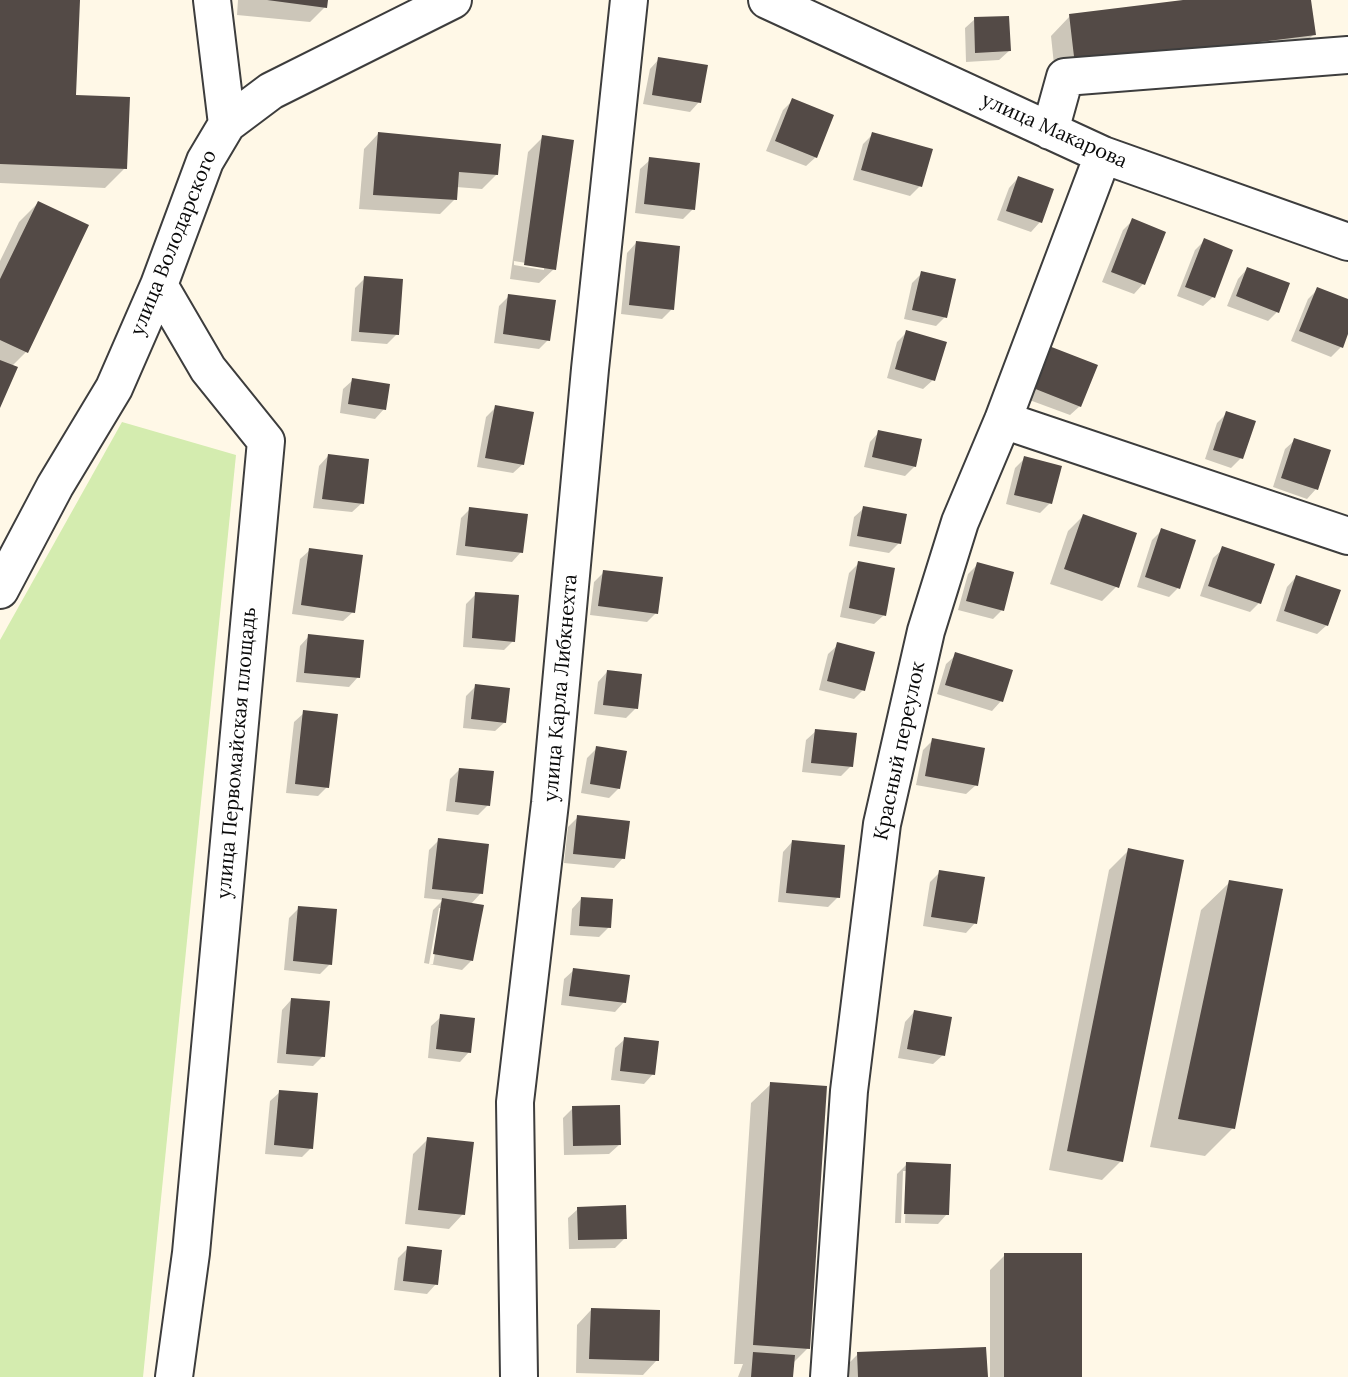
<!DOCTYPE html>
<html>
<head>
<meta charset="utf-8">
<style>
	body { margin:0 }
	canvas { display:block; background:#fff8e7 }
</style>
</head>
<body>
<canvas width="1348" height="1377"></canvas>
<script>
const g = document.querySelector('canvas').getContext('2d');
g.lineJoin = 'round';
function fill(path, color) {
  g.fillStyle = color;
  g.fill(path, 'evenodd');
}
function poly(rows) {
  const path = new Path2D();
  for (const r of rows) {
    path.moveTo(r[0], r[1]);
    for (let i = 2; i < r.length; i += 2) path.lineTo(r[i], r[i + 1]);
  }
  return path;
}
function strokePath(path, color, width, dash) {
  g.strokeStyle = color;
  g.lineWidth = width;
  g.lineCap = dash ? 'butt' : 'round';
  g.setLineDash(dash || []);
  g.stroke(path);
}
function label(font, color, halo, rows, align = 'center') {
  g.font = font + ' Lora,serif';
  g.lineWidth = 8;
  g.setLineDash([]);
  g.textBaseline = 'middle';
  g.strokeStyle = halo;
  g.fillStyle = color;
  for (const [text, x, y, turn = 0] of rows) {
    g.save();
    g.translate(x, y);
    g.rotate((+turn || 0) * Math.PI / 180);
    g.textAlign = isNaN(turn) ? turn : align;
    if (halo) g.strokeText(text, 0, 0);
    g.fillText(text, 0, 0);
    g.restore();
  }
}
fill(poly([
	[122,422,236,455,143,1377,0,1377,0,640]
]), '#d4ecaf');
fill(poly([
	[0,0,78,0,74,96,125,168,105,188,0,183],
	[238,0,326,0,325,7,310,22,237,15],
	[1200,0,1309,0,1314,34,1294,54,1056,84,1051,36,1070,16],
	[975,19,1009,51,999,60,966,62,965,28],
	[659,59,699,102,690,112,643,104,650,69],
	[792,101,816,157,806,166,766,151,783,110],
	[378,134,497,174,482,189,456,187,455,199,440,214,359,209,364,149],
	[873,134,920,186,910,196,853,180,863,144],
	[543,137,554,269,539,283,510,279,528,152],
	[514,261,544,266,544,270,514,265],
	[650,160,693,209,683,219,635,213,640,169],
	[1018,178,1040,222,1031,232,997,220,1009,188],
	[38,203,86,226,26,352,11,367,0,403,0,261,19,222],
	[1132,221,1143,284,1134,294,1102,282,1123,230],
	[1204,241,1213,297,1203,306,1177,296,1195,250],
	[636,243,672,309,662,319,621,314,627,253],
	[1247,269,1277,312,1268,321,1227,306,1238,279],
	[922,273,945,317,936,326,904,319,912,283],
	[365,278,397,334,387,344,351,341,355,288],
	[1317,290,1348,301,1348,329,1341,347,1331,357,1291,341,1308,299],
	[509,296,548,340,539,349,494,343,499,306],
	[907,332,933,380,923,389,887,378,897,342],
	[1050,348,1080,406,1070,415,1024,398],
	[353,380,384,409,375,419,340,413,343,389],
	[496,407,523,464,513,473,477,467,486,417],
	[1227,413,1241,458,1231,468,1205,459,1217,423],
	[879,432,915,466,905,476,864,467,870,442],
	[1295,440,1316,489,1307,499,1273,487,1285,449],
	[328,456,362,503,352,512,313,508,319,466],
	[1025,458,1050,503,1040,513,1006,504,1015,468],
	[864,508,899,543,889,553,849,546,854,517],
	[470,509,521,552,512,562,456,555,461,518],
	[1083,516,1117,586,1102,601,1050,584,1068,531],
	[1162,530,1178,588,1169,597,1137,587,1152,540],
	[1223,549,1259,603,1250,612,1200,596,1213,558],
	[310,550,353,612,343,621,292,614,300,559],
	[859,563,884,615,874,624,840,617,849,573],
	[977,565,1002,610,993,619,958,610,968,574],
	[604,572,656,613,647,622,590,615,594,582],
	[1296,577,1327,625,1317,634,1276,621,1287,587],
	[476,594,513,641,504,650,463,647,466,604],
	[309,636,358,677,349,687,296,682,300,646],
	[838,645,863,690,854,699,819,690,828,654],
	[956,655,1001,701,992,711,937,694,946,664],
	[607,672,636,708,626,718,594,714,598,682],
	[476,686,505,722,495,731,463,728,466,696],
	[304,713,327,787,318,796,286,793,294,722],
	[816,731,851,766,841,776,802,772,806,740],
	[932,741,976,785,966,794,916,785,923,750],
	[597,748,619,788,609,798,581,793,587,758],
	[459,770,488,805,478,815,446,811,450,779],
	[578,817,623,858,614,868,564,863,568,827],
	[439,840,481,893,470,905,472,960,462,970,424,963,433,910,443,900,424,898,429,850],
	[439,908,443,908,433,964,429,964],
	[792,842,838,897,828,907,778,902,783,852],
	[1129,850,1121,1161,1102,1180,1049,1170,1109,870],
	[940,872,975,923,966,933,923,926,930,882],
	[1230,882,1233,1128,1205,1156,1150,1147,1201,910],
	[581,899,609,927,599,937,570,935,572,909],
	[299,908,330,964,320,974,284,970,289,918],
	[574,970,624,1002,615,1012,561,1005,564,979],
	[291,1000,323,1056,313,1066,277,1063,282,1010],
	[914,1012,943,1055,933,1064,898,1058,905,1022],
	[441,1017,469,1052,460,1062,428,1058,431,1026],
	[625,1039,653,1074,644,1084,611,1080,615,1048],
	[771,1084,808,1348,792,1364,791,1377,738,1377,743,1364,734,1364,751,1103],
	[280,1092,311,1148,302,1157,265,1154,270,1101],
	[573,1108,619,1145,609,1154,564,1155,563,1118],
	[428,1139,463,1214,449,1229,405,1224,413,1154],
	[907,1164,947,1214,938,1224,905,1223,907,1171,903,1171,901,1223,895,1223,897,1174],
	[578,1209,625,1238,615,1248,569,1249,568,1218],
	[408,1248,436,1284,427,1294,394,1290,398,1258],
	[1005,1255,1080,1377,990,1377,990,1270],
	[591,1310,657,1360,643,1375,576,1373,577,1325],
	[858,1354,986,1377,843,1377,843,1369]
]), '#0003');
fill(poly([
	[0,0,80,0,76,95,130,97,127,169,0,164],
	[267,0,328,0,327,8],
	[1183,0,1311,0,1316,35,1075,65,1069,14],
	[1009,16,1011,51,975,53,974,17],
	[658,57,708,65,701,103,652,95],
	[792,98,834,115,817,158,775,141],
	[378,132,501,144,498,175,459,172,457,200,373,195],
	[872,132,933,149,922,187,861,170],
	[542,135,574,140,556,270,524,265],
	[649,157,700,163,695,210,644,204],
	[1018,176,1054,189,1042,223,1006,211],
	[38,201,89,225,28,353,0,340,0,279],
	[1132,218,1166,232,1145,285,1111,272],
	[1204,238,1233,250,1215,298,1185,287],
	[636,241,680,246,674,310,629,305],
	[1247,267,1290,283,1279,313,1236,296],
	[921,271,956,279,947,318,912,310],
	[364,276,403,279,399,335,359,332],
	[1317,287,1348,299,1348,334,1343,348,1299,331],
	[508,294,556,300,550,341,503,334],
	[906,330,947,342,935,381,895,369],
	[1049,346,1098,365,1081,407,1033,388],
	[0,360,18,367,0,408],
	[352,378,390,384,386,410,348,404],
	[495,405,534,412,524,465,485,458],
	[1226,411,1256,421,1243,459,1213,450],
	[878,430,922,439,916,467,872,457],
	[1294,438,1331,450,1318,490,1281,478],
	[328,454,369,459,364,504,322,499],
	[1024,456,1062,466,1052,504,1014,495],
	[863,506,907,514,901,544,857,536],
	[469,507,528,514,523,553,465,546],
	[1083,514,1137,533,1119,588,1064,569],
	[1161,528,1196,540,1180,589,1145,577],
	[1222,546,1275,564,1261,604,1208,586],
	[309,548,363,555,355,613,301,605],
	[858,561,895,568,886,616,849,608],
	[977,562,1014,572,1004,611,966,601],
	[603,570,663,577,658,614,598,606],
	[1296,575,1341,590,1328,626,1284,611],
	[475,592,519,595,515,642,472,638],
	[308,634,364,640,360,678,304,673],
	[837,642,875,652,865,691,827,681],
	[955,652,1013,670,1003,702,945,685],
	[607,670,642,674,638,709,603,705],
	[475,684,510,688,506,723,471,719],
	[303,710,338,714,329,788,295,784],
	[815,729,857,733,853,767,811,763],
	[932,738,985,748,978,786,925,776],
	[596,746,627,751,620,789,590,784],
	[459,768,494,771,490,806,455,802],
	[577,815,630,821,625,859,573,854],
	[438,838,489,844,483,894,432,889],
	[792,840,845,845,840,898,786,893],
	[1128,848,1184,860,1123,1162,1067,1151],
	[939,870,985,877,977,924,931,917],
	[1229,880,1283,889,1235,1129,1178,1119],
	[581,897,613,899,611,928,579,926],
	[442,898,484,905,473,961,433,954],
	[298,906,337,909,332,965,293,961],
	[573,968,630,975,626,1003,569,996],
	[291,998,330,1001,325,1057,286,1054],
	[914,1010,952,1017,945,1056,907,1049],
	[440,1014,475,1018,471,1053,436,1049],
	[624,1037,659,1041,655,1075,620,1071],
	[770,1082,827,1086,810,1349,753,1345],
	[279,1090,318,1093,313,1149,274,1145],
	[620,1105,621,1145,573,1146,572,1106],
	[427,1137,474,1142,465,1215,418,1210],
	[906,1162,951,1164,949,1215,904,1214],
	[626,1205,627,1239,578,1240,577,1207],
	[407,1246,442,1250,438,1285,403,1281],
	[1004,1253,1082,1253,1082,1377,1004,1377],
	[591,1308,660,1310,659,1361,589,1359],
	[986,1347,988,1377,858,1377,857,1352],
	[753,1352,795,1355,793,1377,751,1377]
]), '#534a46');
const minor = poly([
	[212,0,227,124],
	[767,0,1103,155,1348,242],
	[1050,131,1065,77,1348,55],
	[159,285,208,369,266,441,191,1253,174,1377],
	[1003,420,1348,536],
	[0,590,55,486,114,388,159,285,205,161,227,124,271,91,453,0],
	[519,1377,515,1102,550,803,590,369,629,0],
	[829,1377,849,1091,882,824,926,631,960,522,1003,420,1103,155]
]);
strokePath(minor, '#3d3d3d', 40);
strokePath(minor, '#fff', 36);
label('20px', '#0a0a0a', '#fff', [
	["улица Макарова",1054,131,24],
	["улица Володарского",174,243,-68],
	["улица Карла Либкнехта",561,688,-85],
	["Красный переулок",900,751,-78],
	["улица Первомайская площадь",237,753,-85]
]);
</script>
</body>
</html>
